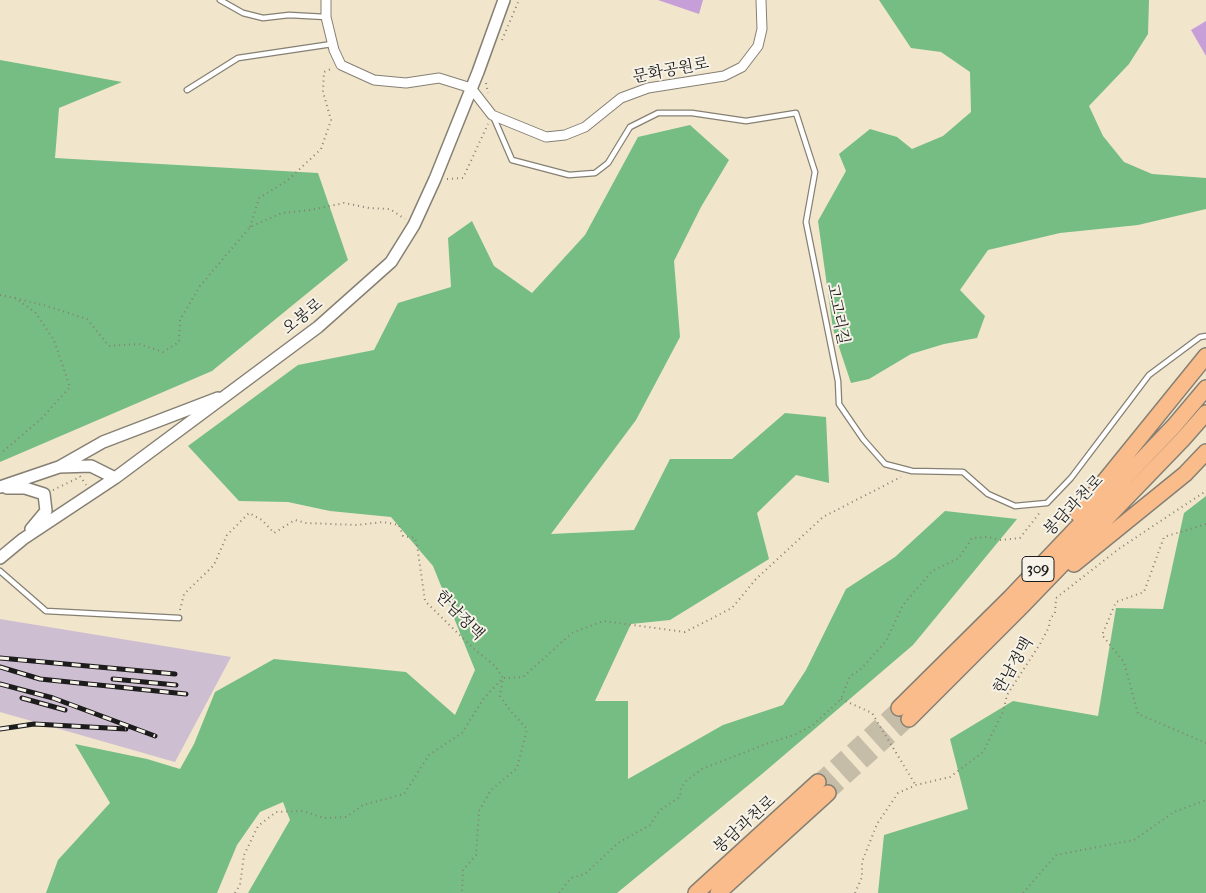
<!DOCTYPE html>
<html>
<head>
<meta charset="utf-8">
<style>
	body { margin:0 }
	canvas { display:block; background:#f1e5cb }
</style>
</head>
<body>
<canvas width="1206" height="893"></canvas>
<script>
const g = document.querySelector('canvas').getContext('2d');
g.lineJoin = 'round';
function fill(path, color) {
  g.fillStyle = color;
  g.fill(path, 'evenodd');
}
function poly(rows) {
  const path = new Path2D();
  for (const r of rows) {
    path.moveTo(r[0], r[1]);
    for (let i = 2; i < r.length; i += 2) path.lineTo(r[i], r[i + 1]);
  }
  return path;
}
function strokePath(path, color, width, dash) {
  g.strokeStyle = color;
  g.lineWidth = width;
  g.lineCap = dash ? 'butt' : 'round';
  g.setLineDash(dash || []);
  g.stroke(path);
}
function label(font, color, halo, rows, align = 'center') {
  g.font = font + ' "IM FELL French Canon","Noto Serif KR",serif';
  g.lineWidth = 4;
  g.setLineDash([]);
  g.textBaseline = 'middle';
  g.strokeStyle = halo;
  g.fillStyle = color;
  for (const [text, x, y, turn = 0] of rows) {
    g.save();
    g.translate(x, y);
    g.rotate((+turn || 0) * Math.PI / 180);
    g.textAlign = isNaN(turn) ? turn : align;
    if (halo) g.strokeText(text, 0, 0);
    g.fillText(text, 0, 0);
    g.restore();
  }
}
fill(poly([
	[0,619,231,657,175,762,0,712]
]), '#cebed1');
fill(poly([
	[879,0,1149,0,1148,34,1129,64,1089,106,1103,136,1124,162,1152,174,1206,178,1206,209,1138,225,1060,233,988,250,960,290,985,316,977,338,944,344,911,354,869,379,851,383,833,329,818,221,846,171,839,154,870,129,897,137,912,149,943,136,971,112,970,72,941,52,911,48],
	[0,60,122,82,59,108,55,158,318,173,348,260,212,371,0,462],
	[690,125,729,160,701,207,674,261,680,337,636,420,551,534,634,530,670,459,732,459,785,413,826,417,829,483,796,475,757,513,769,559,670,620,631,624,595,701,628,701,628,779,723,725,783,705,806,670,846,589,895,557,945,511,1017,519,913,645,762,774,617,893,248,893,290,820,283,802,260,812,237,845,217,893,46,893,58,860,110,803,75,744,147,759,180,769,194,744,215,692,274,659,406,672,455,715,475,670,433,566,391,517,330,511,288,502,239,501,188,446,298,365,374,350,398,303,451,287,448,238,472,221,494,266,532,293,585,235,638,137],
	[1206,496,1206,893,878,893,884,835,968,809,950,739,1013,701,1098,716,1116,608,1163,609,1184,513]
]), '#75bd83');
fill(poly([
	[658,0,703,0,699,14],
	[1206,21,1206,56,1191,30]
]), '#c69ed8');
strokePath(poly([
	[818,782,899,708],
	[828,793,909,719]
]), '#c6bda8', 15, [15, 8]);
const service = poly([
	[220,0,243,13,263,18,289,15,326,17],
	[187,90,238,58,332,44],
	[493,116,512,160,569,175,595,173,608,163,630,127,658,113,692,113,746,121,796,113,815,172,806,222,838,381,839,404,863,439,885,464,912,471,963,472,988,494,1015,506,1047,503,1071,478,1149,375,1200,337,1206,336],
	[0,571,46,611,179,618]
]);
const minor = poly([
	[326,0,326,17,334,50,341,65,374,80,406,83,439,78,471,88,492,115,546,137,565,135,585,127,621,98,648,88,724,76,742,67,758,46,762,29,761,0]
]);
const tertiary = poly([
	[59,467,103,442,218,398],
	[0,487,59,467,91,466,115,478],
	[7,488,25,488,44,494,46,511,31,529],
	[0,558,23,539,115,478,318,327,391,262,414,225,435,179,478,72,504,0]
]);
const trunk = poly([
	[1078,514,1206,356],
	[1074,564,1185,474,1206,452],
	[899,708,1011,597,1174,426,1206,388],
	[909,719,1022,606,1183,439,1206,413],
	[696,893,818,782],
	[718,893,828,793]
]);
strokePath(service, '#868074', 7);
strokePath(minor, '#868074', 11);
strokePath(tertiary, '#868074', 14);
strokePath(trunk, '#868074', 18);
strokePath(poly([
	[502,40,519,0],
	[486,83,488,93],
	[447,179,463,178,488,124],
	[250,227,259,198,287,181,321,149,331,120,323,92,324,72,333,68],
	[0,295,15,298,35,312,54,340,70,387,41,419,0,454],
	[15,298,47,306,87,319,109,346,139,344,163,352,179,342,180,320,200,286,250,227,282,213,310,210,344,203,369,208,390,209,405,219],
	[80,476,86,485],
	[53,490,78,478],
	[1206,524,1164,537,1144,592,1116,602,1102,635,1124,662,1138,714,1206,743],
	[180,610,184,594,214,565,227,535,249,513,262,520,274,533,295,520,306,523,357,525,383,522,399,525,403,536,415,538,417,545,425,601,473,648,495,666,503,678,500,696,509,709,527,729,517,768,491,790,479,811,476,855,463,870,462,893],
	[841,699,872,713,915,784],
	[235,893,240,885,244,855,258,826,276,812,303,811,324,818,346,817,363,805,404,794,429,755,462,733,484,698,503,678,523,677,572,633,603,621,685,632,732,608,756,579,823,517,901,477],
	[559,893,571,878,585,874,618,843,650,825,660,810,680,797,681,788,687,780,702,769,766,744,794,735,813,725,841,699,850,676,861,669,886,641,903,605,932,571,959,558,972,538,988,537,1000,540,1020,538,1041,511],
	[855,893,862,877,862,862,877,824,898,793,916,785,950,777,983,752,1003,712,1007,695,1040,644,1049,627,1050,619,1055,613,1056,598,1120,548,1206,491],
	[1023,893,1056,855,1134,840,1174,812,1206,800]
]), '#868074', 2, [1, 4]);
strokePath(service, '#fff', 4.5);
strokePath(minor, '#fff', 9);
strokePath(tertiary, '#fff', 11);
strokePath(trunk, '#fabc8b', 15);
const rail = poly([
	[0,658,175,674],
	[0,667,40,679,186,694],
	[113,679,176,685],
	[0,684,53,698,155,736],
	[22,698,65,710],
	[0,729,34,724,126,729]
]);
strokePath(rail, '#1c1c1c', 5);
strokePath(rail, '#f7f3e8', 3, [9]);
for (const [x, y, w] of [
	[1038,569,32]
]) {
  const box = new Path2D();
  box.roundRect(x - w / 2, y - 12.5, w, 25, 4);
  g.fillStyle = '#f7f3e8';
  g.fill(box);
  strokePath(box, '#1c1c1c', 1);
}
label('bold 15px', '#1c1c1c', null, [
	["309",1038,569]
]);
label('16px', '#1c1c1c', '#f7f3e8', [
	["문화공원로",671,71,-11],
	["고고리길",837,314,79],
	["오봉로",303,317,-39],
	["봉담과천로",1074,506,-46],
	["한남정맥",459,616,46],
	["한남정맥",1014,666,-60],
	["봉담과천로",745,825,-42]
]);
</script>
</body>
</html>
